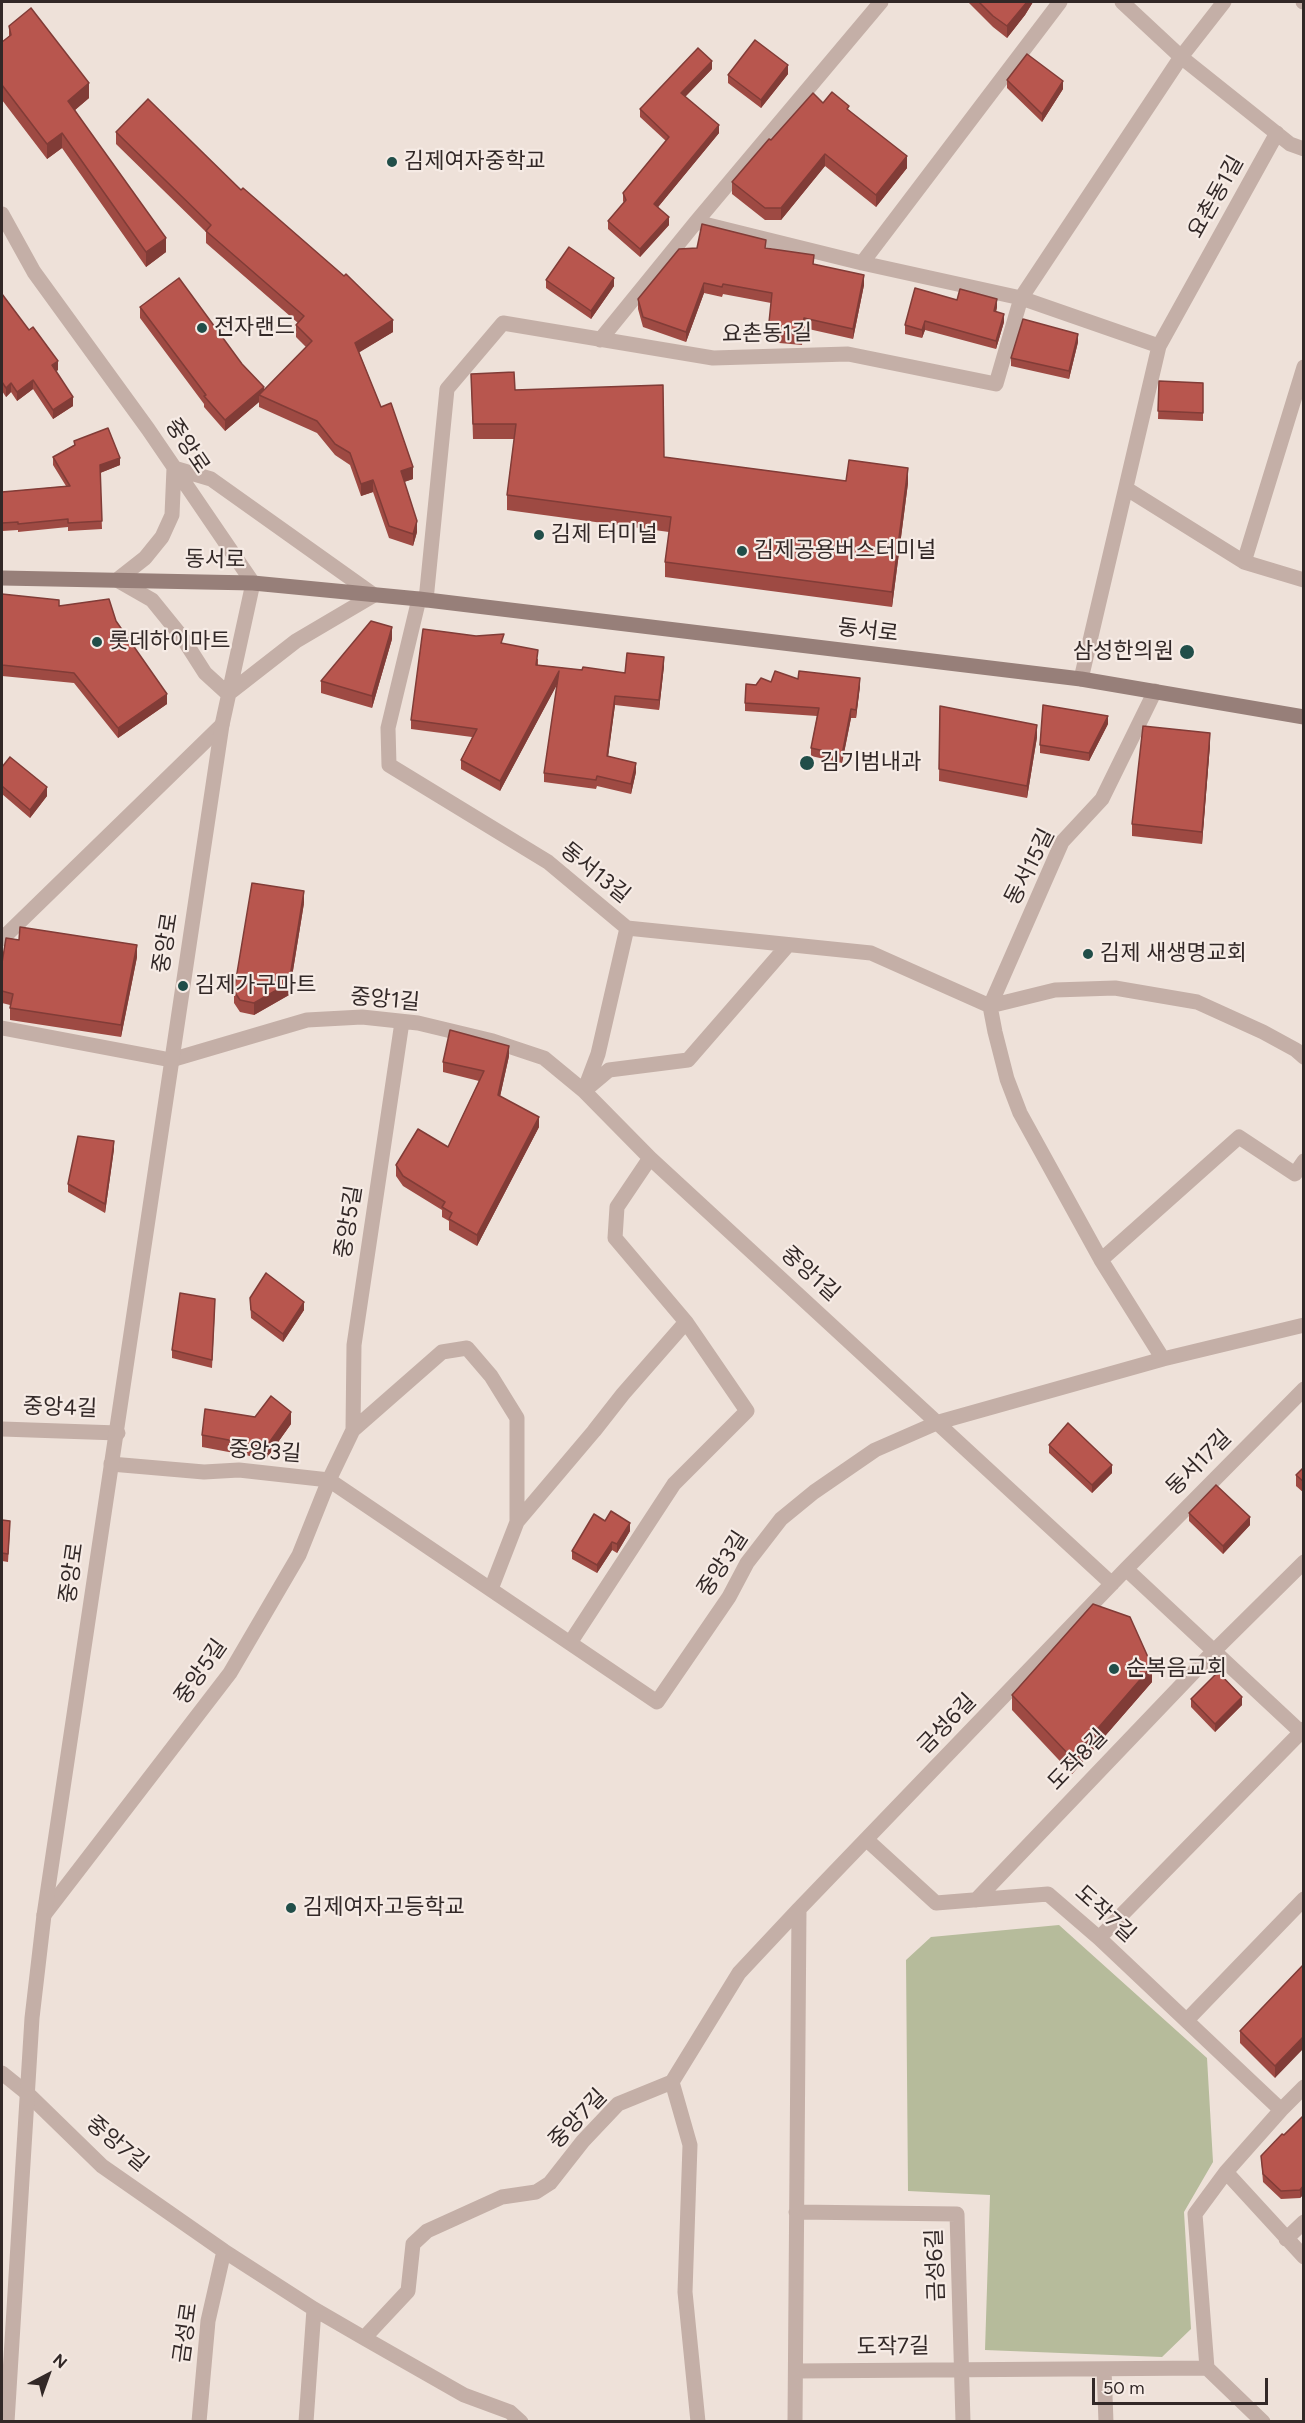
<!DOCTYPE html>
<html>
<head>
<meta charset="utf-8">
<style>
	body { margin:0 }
	#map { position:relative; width:1305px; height:2423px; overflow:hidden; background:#eee1d9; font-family:Figtree,sans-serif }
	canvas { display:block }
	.frame { position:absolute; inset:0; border:3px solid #322827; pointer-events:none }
	.north { position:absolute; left:18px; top:2345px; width:60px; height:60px; -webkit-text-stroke:4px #f6ebe5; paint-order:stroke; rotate:41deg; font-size:16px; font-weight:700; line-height:24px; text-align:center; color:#322827 }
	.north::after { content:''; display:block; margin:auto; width:21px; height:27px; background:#322827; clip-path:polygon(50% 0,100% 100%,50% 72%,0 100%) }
	.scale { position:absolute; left:1092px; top:2378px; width:176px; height:27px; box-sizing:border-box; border:3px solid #322827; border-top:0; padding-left:8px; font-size:18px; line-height:21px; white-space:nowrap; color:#322827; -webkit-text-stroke:4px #f6ebe5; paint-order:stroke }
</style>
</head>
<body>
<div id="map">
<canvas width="1305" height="2423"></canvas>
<div class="frame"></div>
<div class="north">N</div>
<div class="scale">50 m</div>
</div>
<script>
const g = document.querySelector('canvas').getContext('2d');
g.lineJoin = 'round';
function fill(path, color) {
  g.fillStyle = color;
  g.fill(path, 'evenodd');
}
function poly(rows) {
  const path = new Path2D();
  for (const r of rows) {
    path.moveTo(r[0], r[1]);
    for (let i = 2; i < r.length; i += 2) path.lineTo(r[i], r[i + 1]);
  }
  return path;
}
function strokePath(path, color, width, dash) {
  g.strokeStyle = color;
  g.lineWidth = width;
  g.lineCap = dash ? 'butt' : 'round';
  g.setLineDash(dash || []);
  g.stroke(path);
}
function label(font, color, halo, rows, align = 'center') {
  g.font = font + ' Figtree,"Noto Sans KR",sans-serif';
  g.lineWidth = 4.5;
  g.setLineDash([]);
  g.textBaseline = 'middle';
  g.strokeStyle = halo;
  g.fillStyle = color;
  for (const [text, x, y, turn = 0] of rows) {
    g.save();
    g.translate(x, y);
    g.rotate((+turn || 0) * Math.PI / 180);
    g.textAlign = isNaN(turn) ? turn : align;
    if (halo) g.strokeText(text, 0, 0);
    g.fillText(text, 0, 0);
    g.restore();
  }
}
fill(poly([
	[1059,1925,1207,2058,1213,2162,1184,2212,1191,2329,1162,2357,985,2350,990,2195,908,2191,906,1960,931,1937]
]), '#b6bb9b');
strokePath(poly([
	[1122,2,1181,57,1290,144,1304,149],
	[1303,2,1304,2],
	[696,222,862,263,1021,298,1159,346],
	[862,263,1060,2],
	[600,340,696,222,881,2],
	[1127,489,1244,562,1304,580],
	[1244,562,1304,367],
	[419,599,388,728,389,765,548,862,627,928,871,953,990,1006,1055,990,1115,988,1197,1002,1263,1032,1296,1050,1304,1057],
	[426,600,447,389,503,323,713,358,848,354,996,384,1021,298,1181,57,1224,2],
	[1081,679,1159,346,1277,133],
	[1155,691,1102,799,1062,842,990,1006,995,1032,1007,1079,1020,1113,1101,1260,1163,1359],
	[2,939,222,725],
	[2,1028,171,1060,307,1020,362,1017,418,1023,493,1041,544,1058,584,1091,650,1158,1112,1584],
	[584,1091,609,1070,688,1060,788,945],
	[584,1091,598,1054,627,928],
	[1101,1260,1239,1137,1295,1174,1304,1161],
	[2,1429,118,1433],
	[353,1430,442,1352,467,1348,491,1376,517,1418,517,1522,491,1589],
	[111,1464,204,1472,239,1470,329,1480,657,1702,729,1597,747,1563,781,1519,814,1492,875,1450,939,1422,1163,1359,1304,1325],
	[517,1522,594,1431,623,1394,686,1322],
	[1126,1569,1304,1735],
	[570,1643,674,1484,747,1411,686,1322,615,1238,617,1207,650,1158],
	[867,1840,936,1903,1048,1894,1099,1938,1281,2110],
	[976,1900,1214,1651,1304,1562],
	[44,1915,230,1673,299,1555,329,1480,353,1430,354,1345,402,1022],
	[1099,1938,1304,1729],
	[1187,2020,1304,1899],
	[2,2073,28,2094,102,2166,224,2251,314,2309,364,2338,464,2395,510,2412,521,2422],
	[672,2082,690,2145,685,2292,698,2422],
	[672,2082,739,1973,799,1909],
	[1226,2172,1304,2257],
	[796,2212,957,2214,963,2422],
	[1286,2239,1304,2222],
	[364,2338,408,2291,413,2244,427,2231,502,2197,536,2192,550,2183,583,2141,618,2104,672,2082],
	[1104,2369,1106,2422],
	[796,2371,1207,2368],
	[199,2422,208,2321,224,2251],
	[306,2422,314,2309],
	[795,2422,799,1909,1126,1569,1304,1389],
	[1263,2422,1207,2368,1195,2214,1226,2172,1281,2110,1304,2087]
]), '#c4afa7', 15);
strokePath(poly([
	[2,214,34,272,148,429,253,583,222,725,44,1915,32,2018,7,2422],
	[174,468,211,479,374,595,296,641,228,694,205,673,182,637,152,600,117,580,145,558,162,537,172,515,174,468]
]), '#c4afa7', 15);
strokePath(poly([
	[2,578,253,583,419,599,1081,679,1304,717]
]), '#977f79', 15);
fill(poly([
	[968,2,1033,2,1025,15,1007,38,993,27],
	[9,26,89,98,75,110,166,252,146,267,62,148,47,159,2,100,2,42,9,36],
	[712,69,685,97,719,133,658,207,669,225,640,257,608,229,608,221,624,203,623,201,623,193,666,141,640,117,640,109],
	[788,74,761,108,728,83,728,75],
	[1007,80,1063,89,1042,122,1007,88],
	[823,103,849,110,907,168,876,207,825,166,781,220,765,220,732,194,732,182,771,140],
	[116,132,241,190,393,332,359,352,381,407,413,479,404,482,417,532,413,546,389,538,373,492,361,496,350,465,335,455,317,433,259,407,259,402,225,431,204,407,204,404,140,318,140,307,242,364,264,391,306,347,296,337,296,325,298,323,206,243,206,232,116,144],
	[766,248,814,264,864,285,853,339,804,328,802,345,768,342,771,303,723,294,722,297,704,293,686,342,643,327,638,309,638,299],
	[546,280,614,286,591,319,546,288],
	[2,294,58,370,56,371,73,406,53,419,33,389,17,401,11,392,6,397,2,391],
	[957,300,997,307,996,312,1004,322,996,349,925,330,922,338,905,334,905,325],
	[1078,342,1069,379,1011,366,1011,358],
	[471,374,515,390,664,457,846,481,908,483,892,607,665,577,665,562,669,532,507,510,507,495,514,439,473,439],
	[1159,381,1203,383,1203,421,1158,419],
	[74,441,120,465,100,473,102,529,68,531,68,527,18,532,18,530,2,531,2,492,66,486,53,465,53,457,74,445],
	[2,594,59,606,116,621,167,704,118,738,74,683,2,676],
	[392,639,372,708,321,693,321,681],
	[504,644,538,659,538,665,582,670,625,673,664,666,659,710,615,705,608,756,636,772,631,794,597,786,596,789,544,782,544,773,557,684,500,791,461,769,461,760,472,737,411,729,411,720],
	[798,679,860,686,856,718,851,718,842,763,811,756,811,748,817,716,745,711,745,703,756,685,771,682],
	[940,706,1037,737,1027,798,939,781],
	[1108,724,1089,761,1040,753,1040,745],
	[1210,745,1202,844,1132,836,1132,824],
	[2,767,47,796,30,818,2,794],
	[304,903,289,995,254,1015,240,1012,234,1003,234,991],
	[137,957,121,1037,10,1020,10,1005,2,1003,2,963],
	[509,1056,500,1096,539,1127,477,1246,449,1230,449,1221,442,1217,442,1210,403,1186,396,1176,396,1165,448,1147,479,1081,443,1072,443,1062],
	[114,1149,105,1213,68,1192,68,1184],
	[250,1298,304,1310,283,1342,251,1318],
	[215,1307,212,1368,172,1358,172,1350],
	[291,1424,266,1459,202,1447,202,1435],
	[1049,1445,1112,1473,1092,1493,1049,1453],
	[1304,1467,1304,1493,1296,1486,1296,1475],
	[1189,1513,1250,1525,1223,1554,1189,1521],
	[2,1520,10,1529,8,1562,2,1561],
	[605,1521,630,1531,617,1553,612,1550,597,1573,572,1559,572,1551],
	[1152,1682,1072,1774,1012,1710,1012,1695],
	[1191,1699,1242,1705,1215,1732,1191,1707],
	[1304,1964,1275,2078,1240,2043,1240,2031],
	[1304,2115,1304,2194,1300,2198,1281,2199,1263,2182,1261,2156]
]), '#9e4a43');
fill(poly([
	[1027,2,1033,2,1025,15,1007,38,1007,26],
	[712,61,712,69,681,101,681,93],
	[788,65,788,74,761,108,761,100],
	[1063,81,1063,89,1042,122,1042,114],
	[89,83,89,98,68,116,68,101],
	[719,125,719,133,654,212,654,204],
	[62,133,62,148,47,159,47,144],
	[825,154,825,166,781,220,781,208],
	[907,156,907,168,876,207,876,195],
	[669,217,669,225,640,257,640,249],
	[166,238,166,252,146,267,146,252],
	[864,275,864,285,853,339,853,329],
	[614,278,614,286,591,319,591,311],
	[704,283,704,293,686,342,686,332],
	[997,299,997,307,994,319,994,311],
	[1004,314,1004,322,996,349,996,341],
	[393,320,393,332,355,355,355,343],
	[925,321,925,330,922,338,922,330],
	[1078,334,1078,342,1069,379,1069,371],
	[58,361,58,370,52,374,52,365],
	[33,380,33,389,17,401,17,392],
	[11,383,11,392,6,397,6,388],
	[264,387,264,397,259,395,259,402,225,431,225,420],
	[73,397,73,406,53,419,53,410],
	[120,458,120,465,100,473,100,465],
	[413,467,413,479,401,483,401,471],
	[908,468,908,483,892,607,892,592],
	[373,480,373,492,361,496,361,484],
	[417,521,417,532,413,546,413,534],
	[392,627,392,639,372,708,372,696],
	[664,657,664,666,659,710,659,700],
	[559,671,559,681,500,791,500,781],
	[860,678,860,686,856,718,856,710],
	[167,694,167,704,118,738,118,728],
	[615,696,615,705,607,765,607,756],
	[851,709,851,718,842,763,842,755],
	[1108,716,1108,724,1089,761,1089,753],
	[1037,725,1037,737,1027,798,1027,786],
	[1210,733,1210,745,1202,844,1202,832],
	[636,763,636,772,631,794,631,784],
	[47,787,47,796,30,818,30,810],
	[304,891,304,903,289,995,254,1015,254,1003],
	[137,945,137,957,121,1037,121,1025],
	[509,1046,509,1056,498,1106,498,1095],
	[539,1117,539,1127,477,1246,477,1235],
	[114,1141,114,1149,105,1213,105,1204],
	[304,1302,304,1310,283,1342,283,1334],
	[291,1412,291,1424,266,1459,266,1447],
	[1112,1465,1112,1473,1092,1493,1092,1485],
	[1250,1517,1250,1525,1223,1554,1223,1546],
	[630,1523,630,1531,617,1553,617,1544],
	[612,1542,612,1550,597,1573,597,1565],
	[1152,1666,1152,1682,1072,1774,1072,1758],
	[1242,1697,1242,1705,1215,1732,1215,1724],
	[1304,2036,1304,2048,1275,2078,1275,2066],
	[1304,2185,1304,2194,1300,2198,1300,2190]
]), '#813c37');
const building = poly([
	[979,2,1027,2,1007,26,993,16,979,2],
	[31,8,89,83,68,101,166,238,146,252,62,133,47,144,2,85,2,42,11,35,9,26,31,8],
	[755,40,788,65,761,100,728,75,755,40],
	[698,48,712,61,681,93,719,125,654,204,669,217,640,249,608,221,626,200,623,193,669,137,640,109,698,48],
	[1027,54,1063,81,1042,114,1007,80,1027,54],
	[832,92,849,106,847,109,907,156,876,195,825,154,781,208,765,208,732,182,769,139,771,140,813,93,823,103,832,92],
	[148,99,241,190,243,188,344,276,346,274,393,320,355,343,381,407,391,403,413,467,401,471,417,521,413,534,389,526,373,480,361,484,350,453,335,444,317,421,259,395,312,341,296,325,304,316,206,231,211,225,116,132,148,99],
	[702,224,766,240,765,248,814,255,813,264,864,275,853,329,804,318,802,335,768,332,772,293,723,284,722,287,704,283,686,332,643,317,638,299,679,249,697,248,702,224],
	[569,247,614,278,591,311,546,280,569,247],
	[179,278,242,364,264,387,225,420,204,396,206,395,140,307,179,278],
	[915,288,957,300,960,289,997,299,994,311,1004,314,996,341,925,321,922,330,905,325,915,288],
	[2,294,29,330,33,327,58,361,52,365,73,397,53,410,33,380,17,392,11,383,6,388,2,382,2,294],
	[1023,319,1078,334,1069,371,1011,358,1023,319],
	[514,372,515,390,663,385,664,457,846,481,849,460,908,468,892,592,665,562,671,517,507,495,516,424,473,424,471,374,514,372],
	[1159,381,1203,383,1203,413,1158,411,1159,381],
	[108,428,120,458,100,465,102,521,68,523,68,519,18,524,18,522,2,523,2,492,70,486,53,457,75,445,74,441,108,428],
	[2,594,59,600,59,606,109,599,116,621,167,694,118,728,74,673,2,665,2,594],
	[371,621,392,627,372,696,321,681,371,621],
	[423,629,476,636,504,634,501,643,538,650,536,665,582,670,583,667,625,673,627,653,664,657,659,700,615,696,607,756,636,763,631,784,597,776,596,780,544,773,559,671,500,781,461,760,477,729,411,720,423,629],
	[775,671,798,679,799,671,860,678,856,710,851,709,842,755,811,748,819,708,745,703,746,684,756,685,761,678,771,682,775,671],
	[1043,705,1108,716,1089,753,1040,745,1043,705],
	[940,706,1037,725,1027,786,939,769,940,706],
	[1143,726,1210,733,1202,832,1132,824,1143,726],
	[10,757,47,787,30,810,2,786,2,767,10,757],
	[252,883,304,891,289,983,254,1003,240,1000,234,991,252,883],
	[20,927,137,945,121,1025,10,1008,13,994,2,991,2,963,6,938,19,940,20,927],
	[450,1030,509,1046,498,1095,539,1117,477,1235,449,1219,452,1213,442,1207,445,1202,403,1176,396,1165,418,1129,448,1147,484,1071,443,1062,450,1030],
	[78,1136,114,1141,105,1204,68,1184,78,1136],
	[266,1273,304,1302,283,1334,251,1310,250,1298,266,1273],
	[180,1293,215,1299,212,1360,172,1350,180,1293],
	[271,1396,291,1412,266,1447,202,1435,205,1409,255,1417,271,1396],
	[1068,1423,1112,1465,1092,1485,1049,1445,1068,1423],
	[1304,1467,1304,1482,1296,1475,1304,1467],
	[1216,1485,1250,1517,1223,1546,1189,1513,1216,1485],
	[611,1511,630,1523,617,1544,612,1542,597,1565,572,1551,594,1514,605,1521,611,1511],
	[2,1520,10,1521,8,1554,2,1553,2,1520],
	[1093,1604,1130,1617,1152,1666,1072,1758,1012,1695,1093,1604],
	[1218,1672,1242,1697,1215,1724,1191,1699,1218,1672],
	[1304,1964,1304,2036,1275,2066,1240,2031,1304,1964],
	[1304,2115,1304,2185,1300,2190,1281,2191,1263,2174,1261,2156,1282,2134,1284,2135,1304,2115]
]);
fill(building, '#b8564e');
strokePath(building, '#813c37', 1.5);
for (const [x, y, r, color] of [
	[392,162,6,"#214e49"],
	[202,328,6,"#214e49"],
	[539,535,6,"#214e49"],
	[742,551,6,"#214e49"],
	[97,642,6,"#214e49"],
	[1187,652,8,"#214e49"],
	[807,763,8,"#214e49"],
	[1088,954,6,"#214e49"],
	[183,986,6,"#214e49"],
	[1114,1669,6,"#214e49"],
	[291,1908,6,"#214e49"]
]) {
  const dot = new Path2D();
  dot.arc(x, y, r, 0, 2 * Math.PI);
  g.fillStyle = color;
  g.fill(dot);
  strokePath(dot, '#f6ebe5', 2);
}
label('22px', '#322827', '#f6ebe5', [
	["김제여자중학교",404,162],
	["전자랜드",214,328],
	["김제 터미널",551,535],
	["김제공용버스터미널",754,551],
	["롯데하이마트",109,642],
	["삼성한의원",1174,652,"right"],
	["김기범내과",820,763],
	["김제 새생명교회",1100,954],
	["김제가구마트",195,986],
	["순복음교회",1126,1669],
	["김제여자고등학교",303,1908]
], 'left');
label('22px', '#322827', '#f6ebe5', [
	["요촌동1길",1216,197,-61],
	["요촌동1길",767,334,-1],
	["중앙로",187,446,56],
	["동서로",215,560,1],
	["동서로",868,631,7],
	["동서15길",1030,867,-63],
	["동서13길",595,873,39],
	["중앙로",166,943,-81],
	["중앙1길",385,1000,5],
	["중앙5길",349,1222,-81],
	["중앙1길",810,1274,42],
	["중앙4길",60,1408,2],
	["중앙3길",265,1452,4],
	["동서17길",1199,1463,-45],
	["중앙3길",723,1564,-57],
	["중앙로",72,1573,-82],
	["중앙5길",201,1672,-55],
	["금성6길",947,1724,-46],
	["도작8길",1078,1760,-46],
	["도작7길",1105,1914,42],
	["중앙7길",578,2119,-46],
	["중앙7길",117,2144,40],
	["금성6길",936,2265,-92],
	["금성로",186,2333,-82],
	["도작7길",893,2347,-1]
]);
</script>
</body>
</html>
